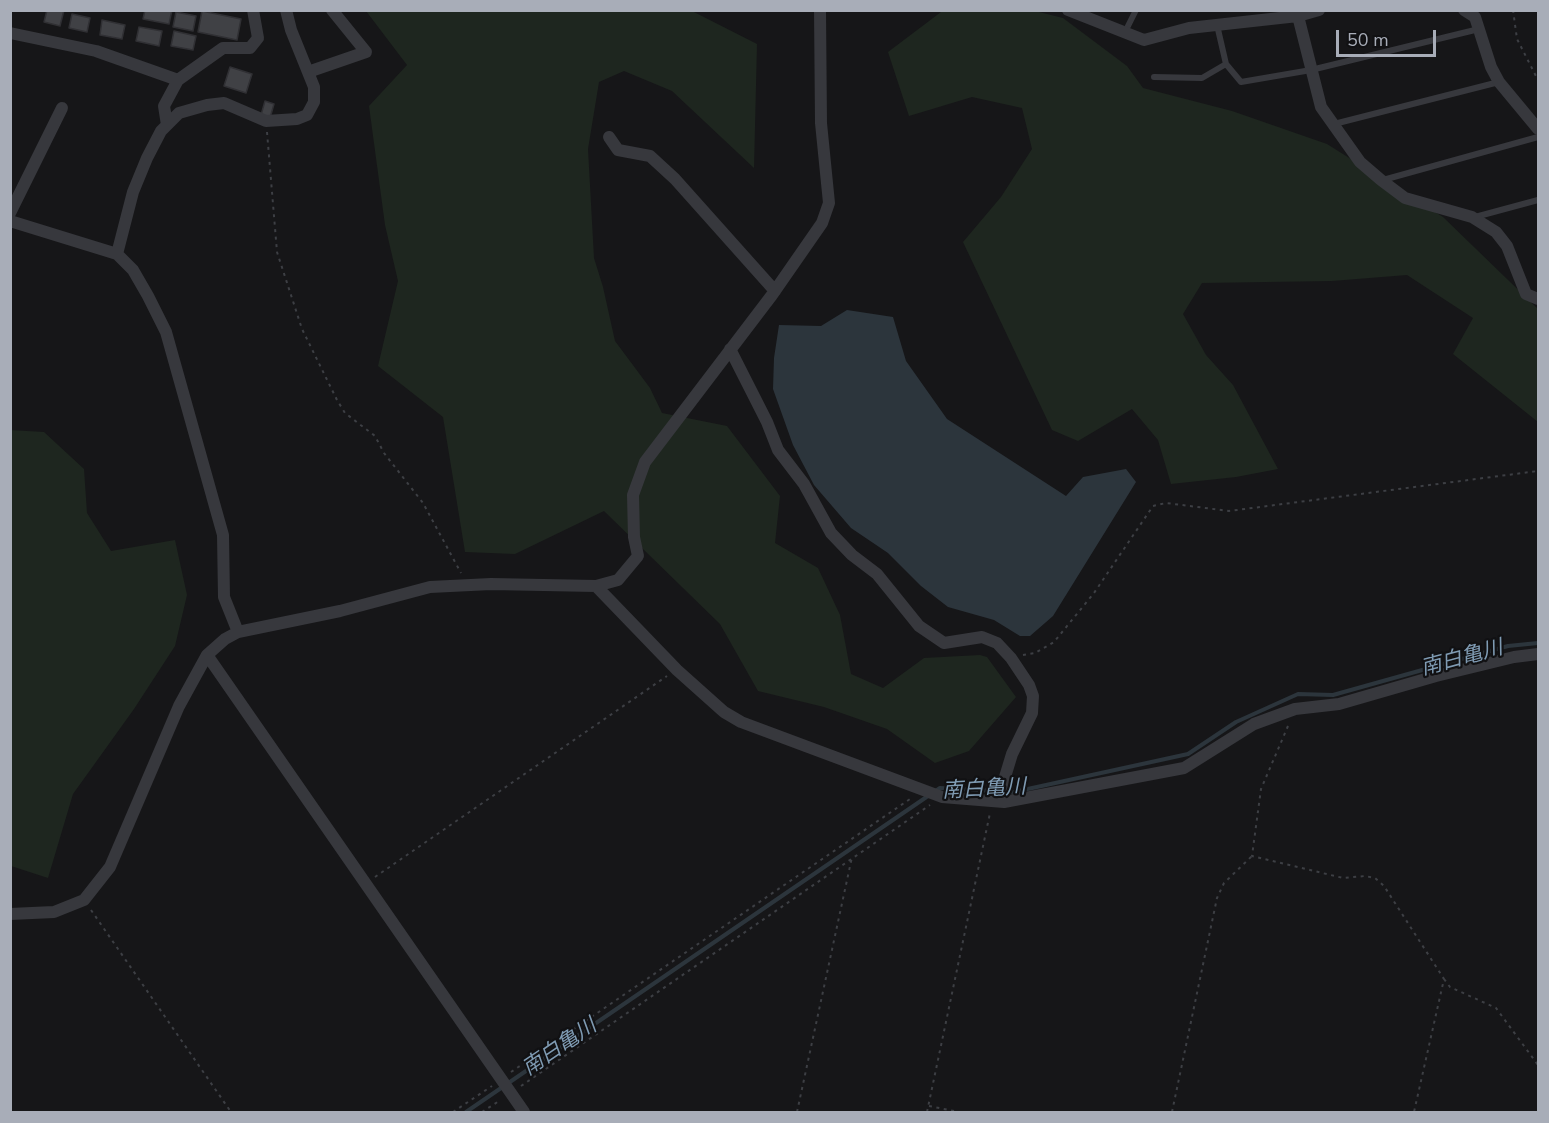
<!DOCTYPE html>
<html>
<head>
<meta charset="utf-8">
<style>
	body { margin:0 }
	#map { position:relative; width:1549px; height:1123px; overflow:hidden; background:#161618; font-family:"Nunito Sans",sans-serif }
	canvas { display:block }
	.frame { position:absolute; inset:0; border:12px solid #a8adb8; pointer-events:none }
	.scale { position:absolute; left:1336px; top:30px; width:100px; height:27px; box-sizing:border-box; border:3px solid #a8adb8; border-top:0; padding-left:8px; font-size:18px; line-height:21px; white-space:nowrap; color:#a8adb8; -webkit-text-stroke:4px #111113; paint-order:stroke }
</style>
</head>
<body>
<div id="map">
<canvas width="1549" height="1123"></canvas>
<div class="frame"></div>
<div class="scale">50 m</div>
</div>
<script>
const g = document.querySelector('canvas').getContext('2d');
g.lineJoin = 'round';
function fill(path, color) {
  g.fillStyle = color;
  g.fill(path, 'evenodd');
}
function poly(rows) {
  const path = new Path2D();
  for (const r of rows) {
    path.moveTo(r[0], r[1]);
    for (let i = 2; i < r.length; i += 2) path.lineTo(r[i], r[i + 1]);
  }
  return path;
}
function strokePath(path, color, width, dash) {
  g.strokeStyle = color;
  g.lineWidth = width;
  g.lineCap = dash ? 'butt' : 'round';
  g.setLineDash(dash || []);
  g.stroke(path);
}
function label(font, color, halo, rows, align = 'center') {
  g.font = font + ' "Nunito Sans","Noto Sans JP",sans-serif';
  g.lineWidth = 4.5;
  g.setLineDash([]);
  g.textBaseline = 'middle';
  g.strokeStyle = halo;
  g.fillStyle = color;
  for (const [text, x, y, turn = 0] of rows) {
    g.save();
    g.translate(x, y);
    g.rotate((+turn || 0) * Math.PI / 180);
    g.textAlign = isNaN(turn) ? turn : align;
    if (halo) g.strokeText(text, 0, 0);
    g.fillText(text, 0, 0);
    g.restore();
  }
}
fill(poly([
	[366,11,692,11,757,44,754,168,672,91,624,71,599,82,588,149,594,258,603,287,615,341,650,388,662,413,727,426,780,496,775,543,818,568,840,615,851,674,883,688,924,658,980,655,987,657,1016,697,969,751,935,763,887,729,824,707,758,691,720,624,604,511,515,554,465,552,443,417,378,366,398,281,385,225,369,106,407,65],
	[941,11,1035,11,1063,18,1127,66,1143,88,1232,111,1327,144,1443,217,1538,309,1538,422,1453,354,1473,318,1407,275,1332,281,1202,283,1183,314,1206,355,1233,385,1278,469,1236,477,1171,484,1158,440,1132,409,1078,441,1052,430,963,242,1001,197,1032,149,1022,108,972,97,909,116,888,52,941,12],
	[10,430,44,432,84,469,87,513,111,551,175,540,187,595,175,646,134,709,73,794,48,878,11,866]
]), '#1e261f');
fill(poly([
	[847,310,893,317,906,361,947,419,1066,496,1083,477,1126,469,1136,482,1053,616,1030,636,1020,636,994,620,948,607,921,586,888,553,851,528,814,485,793,445,773,389,774,358,779,325,821,326]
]), '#2c353c');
strokePath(poly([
	[934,792,940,788,1014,792,1188,754,1236,722,1298,694,1333,695,1508,646,1538,643],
	[466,1112,928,796]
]), '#2c353c', 4);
const building = poly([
	[47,10,64,10,60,26,44,22,47,10],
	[145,10,172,10,169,24,143,19,145,10],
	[202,11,241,19,237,40,198,32,202,11],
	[176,12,196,16,193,31,173,27,176,12],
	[72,14,90,18,87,32,69,28,72,14],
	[102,20,125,25,122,39,100,35,102,20],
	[139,27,162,31,159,46,136,41,139,27],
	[174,31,196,36,193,50,171,46,174,31],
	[230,67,252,74,246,93,224,86,230,67],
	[265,101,274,104,270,118,261,115,265,101]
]);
fill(building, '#404145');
strokePath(building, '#303034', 1.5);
strokePath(poly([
	[1513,10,1517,39,1538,80],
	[267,132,277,252,302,329,337,400,345,413,375,436,384,453,423,503,461,573],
	[1023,655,1035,653,1054,642,1094,593,1153,506,1166,503,1229,511,1538,471],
	[1288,726,1261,789,1252,856,1343,878,1365,876,1375,878,1384,886,1444,979,1414,1112],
	[375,877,667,676],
	[91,910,231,1112],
	[1444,979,1450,987,1496,1008,1538,1065],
	[511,1072,910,799],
	[521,1086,930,805],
	[929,1106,959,1112],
	[453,1112,492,1086],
	[482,1112,499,1101],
	[797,1112,852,857],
	[927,1112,990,813],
	[1172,1112,1217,898,1224,883,1252,856]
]), '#3d3f44', 2, [3, 4.5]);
strokePath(poly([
	[1217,25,1226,64,1241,82,1311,70,1479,29],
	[1125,32,1136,10],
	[1154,77,1202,78,1226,64],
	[1334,124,1499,82],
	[1383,180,1538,137],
	[1475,217,1538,200]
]), '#37383d', 6);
strokePath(poly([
	[1068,10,1144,40,1189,28,1298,16,1319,10],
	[1464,10,1475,17,1491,67,1499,82,1538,129],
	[1298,16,1321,107,1360,162,1381,180,1405,198,1472,217,1496,232,1507,246,1526,294,1538,299],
	[10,33,96,51,178,80,223,48,250,48,258,38,253,10],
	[308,72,366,52,332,10],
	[167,125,164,106,178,80],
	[609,137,618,150,650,156,675,179,775,291],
	[10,213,62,108],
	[10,221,117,254,133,270,148,296,166,332,223,535,224,597,238,632],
	[117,254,133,192,147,158,161,131,179,113,207,105,224,103,266,121,297,119,307,115,314,102,314,87,291,30,286,10],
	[730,349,767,422,778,450,804,484,831,533,852,555,877,574,919,626,944,643,982,637,997,643,1011,658,1029,685,1033,696,1032,713,1012,754,1005,777,1004,802],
	[596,586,677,670,724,712,741,722,942,797,1004,802,1184,768,1254,724,1295,709,1339,704,1436,676,1514,657,1538,654],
	[207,655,524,1112],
	[10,914,54,912,84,900,110,867,179,706,207,655,225,639,238,632,340,611,430,587,491,584,596,586,618,580,638,556,634,537,633,495,645,462,772,295,822,223,829,203,821,123,820,10]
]), '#37383d', 12);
label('italic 21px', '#7f9bb3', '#111113', [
	["南白亀川",1462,659,-15],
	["南白亀川",984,790,-3],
	["南白亀川",560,1048,-34]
]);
</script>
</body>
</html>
